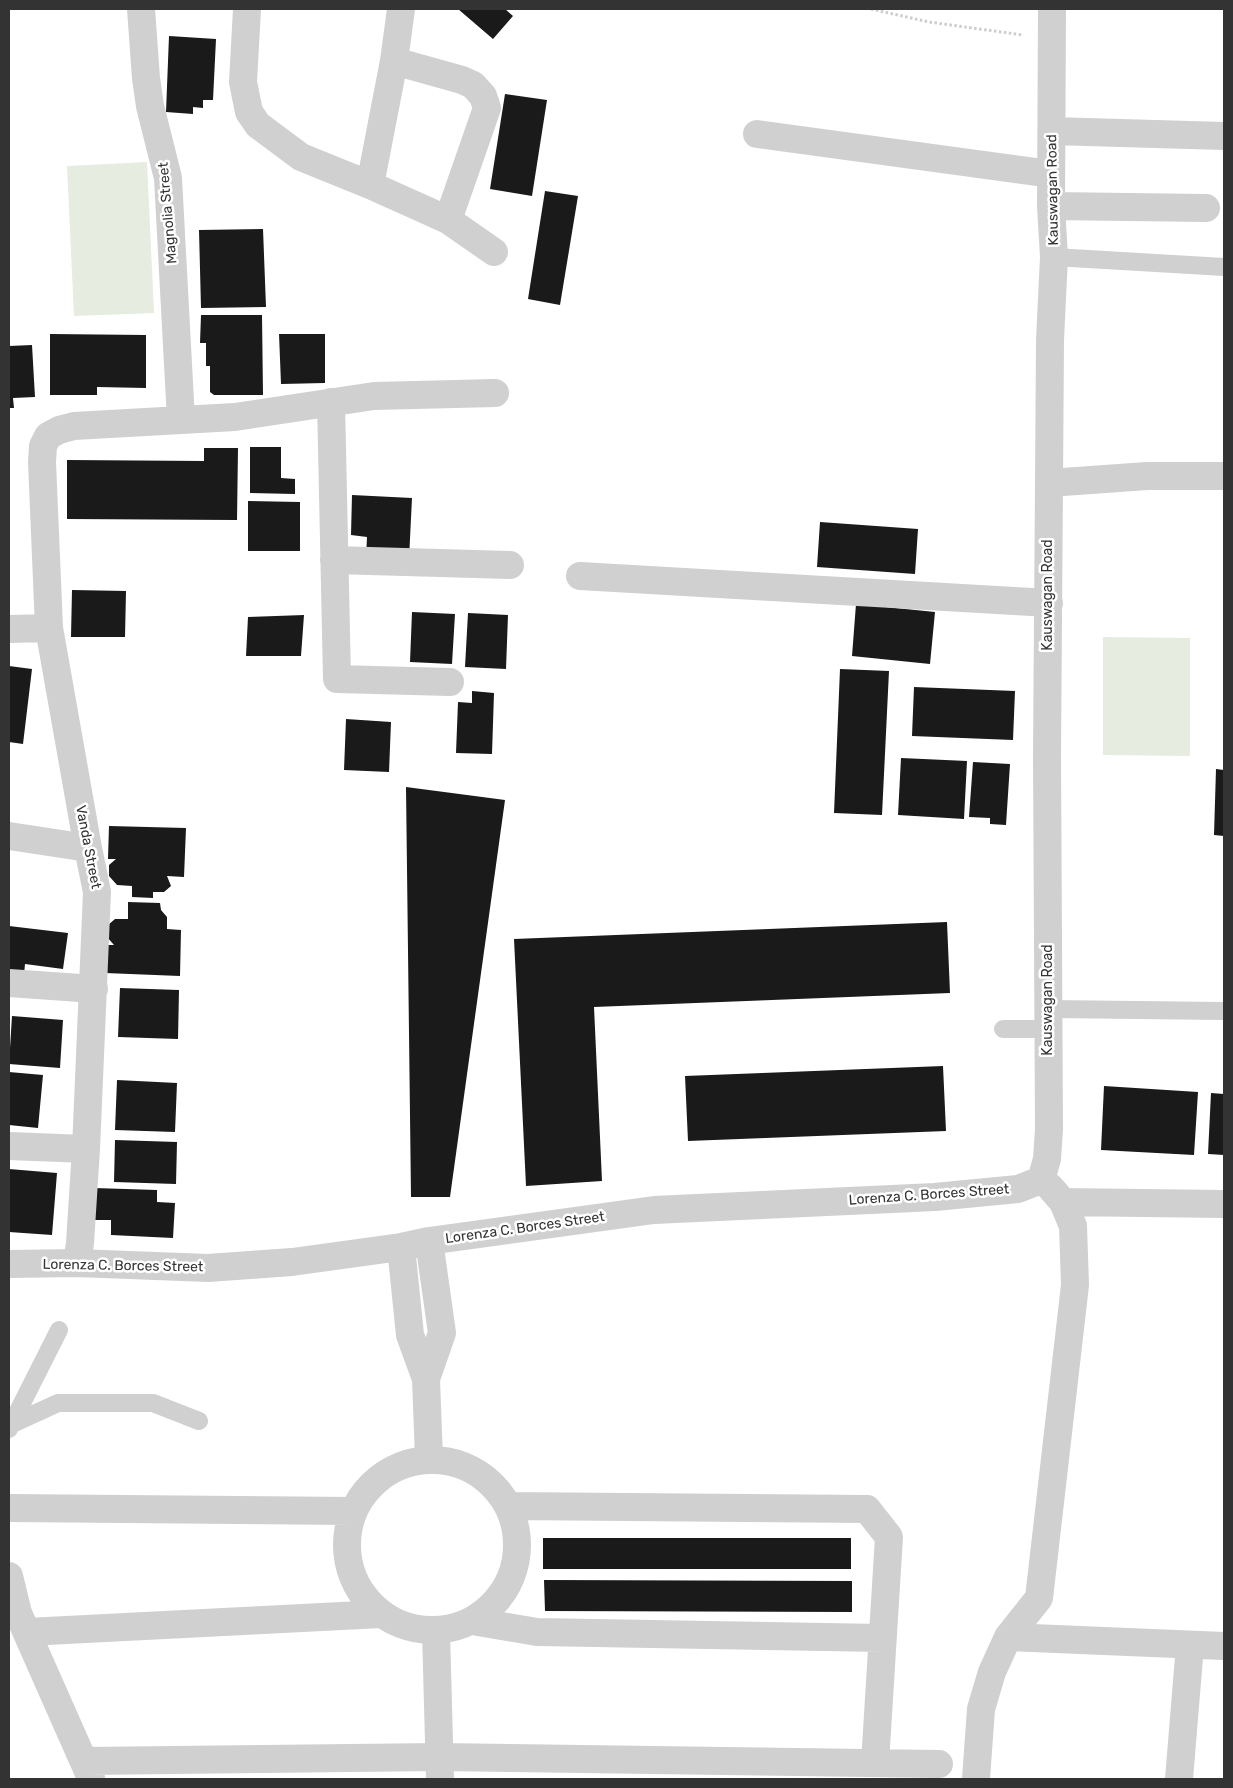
<!DOCTYPE html>
<html>
<head>
<meta charset="utf-8">
<style>
	body { margin:0 }
	#map { position:relative; width:1233px; height:1788px; overflow:hidden; background:#fff; font-family:Rubik,sans-serif }
	canvas { display:block }
	.frame { position:absolute; inset:0; border:10px solid #333; pointer-events:none }
</style>
</head>
<body>
<div id="map">
<canvas width="1233" height="1788"></canvas>
<div class="frame"></div>
</div>
<script>
const g = document.querySelector('canvas').getContext('2d');
g.lineJoin = 'round';
function fill(path, color) {
  g.fillStyle = color;
  g.fill(path, 'evenodd');
}
function poly(rows) {
  const path = new Path2D();
  for (const r of rows) {
    if (r.length === 3) {
      path.moveTo(r[0] + r[2], r[1]);
      path.arc(r[0], r[1], r[2], 0, 2 * Math.PI);
      continue;
    }
    path.moveTo(r[0], r[1]);
    for (let i = 2; i < r.length; i += 2) path.lineTo(r[i], r[i + 1]);
  }
  return path;
}
function strokePath(path, color, width, dash) {
  g.strokeStyle = color;
  g.lineWidth = width;
  g.lineCap = dash ? 'butt' : 'round';
  g.setLineDash(dash || []);
  g.stroke(path);
}
function label(font, color, halo, rows, align = 'center') {
  g.font = font + ' Rubik,sans-serif';
  g.lineWidth = 5;
  g.setLineDash([]);
  g.textBaseline = 'middle';
  g.strokeStyle = halo;
  g.fillStyle = color;
  for (const [text, x, y, turn = 0] of rows) {
    g.save();
    g.translate(x, y);
    g.rotate((+turn || 0) * Math.PI / 180);
    g.textAlign = isNaN(turn) ? turn : align;
    if (halo) g.strokeText(text, 0, 0);
    g.fillText(text, 0, 0);
    g.restore();
  }
}
fill(poly([
	[147,162,154,313,74,316,67,166],
	[1103,637,1190,638,1190,756,1103,755]
]), '#e6ecdf');
fill(poly([
	[458,9,505,9,513,16,493,39],
	[169,36,216,39,213,100,203,100,203,108,193,107,193,114,166,112],
	[505,94,547,100,532,196,490,189],
	[545,191,578,196,560,305,528,299],
	[263,229,266,307,201,308,199,230],
	[201,315,262,315,263,395,214,395,210,392,210,366,206,366,206,343,200,343],
	[50,334,146,335,146,388,97,387,97,395,50,395],
	[279,334,325,334,325,383,281,384],
	[32,345,35,397,13,398,14,408,9,408,9,346],
	[250,447,281,447,281,478,295,479,295,494,250,493],
	[204,448,238,448,237,520,67,519,67,460,204,461],
	[352,495,412,498,409,559,366,557,367,537,351,535],
	[248,501,300,502,300,551,248,551],
	[820,522,918,529,915,574,817,567],
	[72,590,126,591,125,637,71,637],
	[856,604,935,612,930,664,852,656],
	[412,612,455,614,452,664,410,662],
	[468,613,508,615,506,669,465,667],
	[304,615,301,656,246,656,248,617],
	[9,666,32,669,23,744,9,742],
	[840,669,889,671,882,815,834,813],
	[914,687,1015,691,1013,740,912,736],
	[472,691,494,693,492,754,456,753,458,702,472,703],
	[346,719,391,722,389,772,344,770],
	[901,758,967,761,964,819,898,815],
	[973,762,1010,764,1006,825,990,824,990,818,969,817],
	[1216,769,1224,770,1224,836,1214,835],
	[406,787,505,800,450,1197,411,1197],
	[109,826,186,828,184,877,167,876,171,886,164,892,153,892,153,898,132,897,132,886,117,885,109,876,109,865,116,859,108,859],
	[128,902,160,903,161,910,167,917,167,929,181,930,180,976,105,973,106,945,114,945,107,937,108,925,115,919,128,919],
	[947,922,950,993,594,1007,602,1181,526,1186,514,939],
	[9,926,68,933,63,969,25,964,24,975,9,973],
	[120,988,179,990,178,1039,118,1037],
	[12,1016,63,1020,60,1068,9,1064],
	[943,1066,946,1131,688,1141,685,1076],
	[9,1072,43,1075,38,1128,9,1125],
	[117,1080,177,1083,175,1132,115,1130],
	[1104,1086,1198,1092,1194,1155,1101,1150],
	[1211,1093,1224,1094,1224,1155,1208,1154],
	[115,1140,177,1142,176,1184,114,1182],
	[9,1169,57,1173,52,1235,9,1232],
	[94,1188,157,1190,157,1202,175,1203,173,1238,111,1235,111,1220,93,1220],
	[543,1538,851,1538,851,1569,543,1569],
	[544,1580,852,1581,852,1612,545,1611]
]), '#1a1a1a');
strokePath(poly([
	[871,9,929,22,1023,35]
]), '#cdcdcd', 3, [2.5, 2.5]);
strokePath(poly([
	[1054,257,1224,267],
	[1049,1009,1224,1011],
	[1003,1029,1048,1029],
	[10,1425,58,1403,153,1403,199,1421],
	[9,1429,59,1330]
]), '#d0d0d0', 18);
strokePath(poly([
	[141,9,146,78,150,106,168,178,181,420],
	[247,9,243,82,249,112,258,125,301,157,370,185,448,220,494,252],
	[394,61,462,80,473,85,483,96,487,108,448,220],
	[1052,131,1224,136],
	[757,134,1051,174],
	[370,185,394,61,401,9],
	[1051,206,1206,208],
	[331,402,337,679,450,682],
	[1049,483,1147,476,1224,476],
	[334,560,510,565],
	[580,576,1049,603],
	[9,629,49,628],
	[9,836,88,848],
	[9,983,94,989],
	[9,1146,86,1149],
	[1041,1180,1047,1159,1049,1129,1047,755,1049,483,1050,340,1054,257,1051,206,1052,9],
	[1063,1202,1224,1204],
	[401,1247,410,1335,426,1379,429,1459],
	[77,1263,80,1243,86,1149,97,892,88,848,49,628,42,462,43,446,48,436,59,430,74,426,235,417,374,396,495,393],
	[9,1264,77,1263,208,1268,292,1262,401,1247,429,1241,654,1210,935,1197,1018,1189,1041,1180],
	[426,1379,442,1333,429,1241],
	[432,1545,85],
	[508,1506,867,1509,889,1537,875,1763],
	[9,1508,353,1511],
	[9,1576,18,1613,91,1778],
	[472,1621,537,1632,882,1638],
	[436,1631,440,1779],
	[27,1632,381,1614],
	[1008,1637,1224,1646],
	[84,1761,439,1757,939,1764],
	[976,1779,981,1709,992,1672,1008,1637,1039,1598,1075,1285,1073,1226,1063,1202,1050,1187,1041,1180],
	[1179,1779,1190,1645]
]), '#d0d0d0', 28);
label('14px', '#333', '#fff', [
	["Kauswagan Road",1053,190,-91],
	["Magnolia Street",168,213,-95],
	["Kauswagan Road",1048,595,-90],
	["Vanda Street",88,847,79],
	["Kauswagan Road",1048,1000,-90],
	["Lorenza C. Borces Street",929,1195,-4],
	["Lorenza C. Borces Street",525,1228,-8],
	["Lorenza C. Borces Street",123,1266,1]
]);
</script>
</body>
</html>
